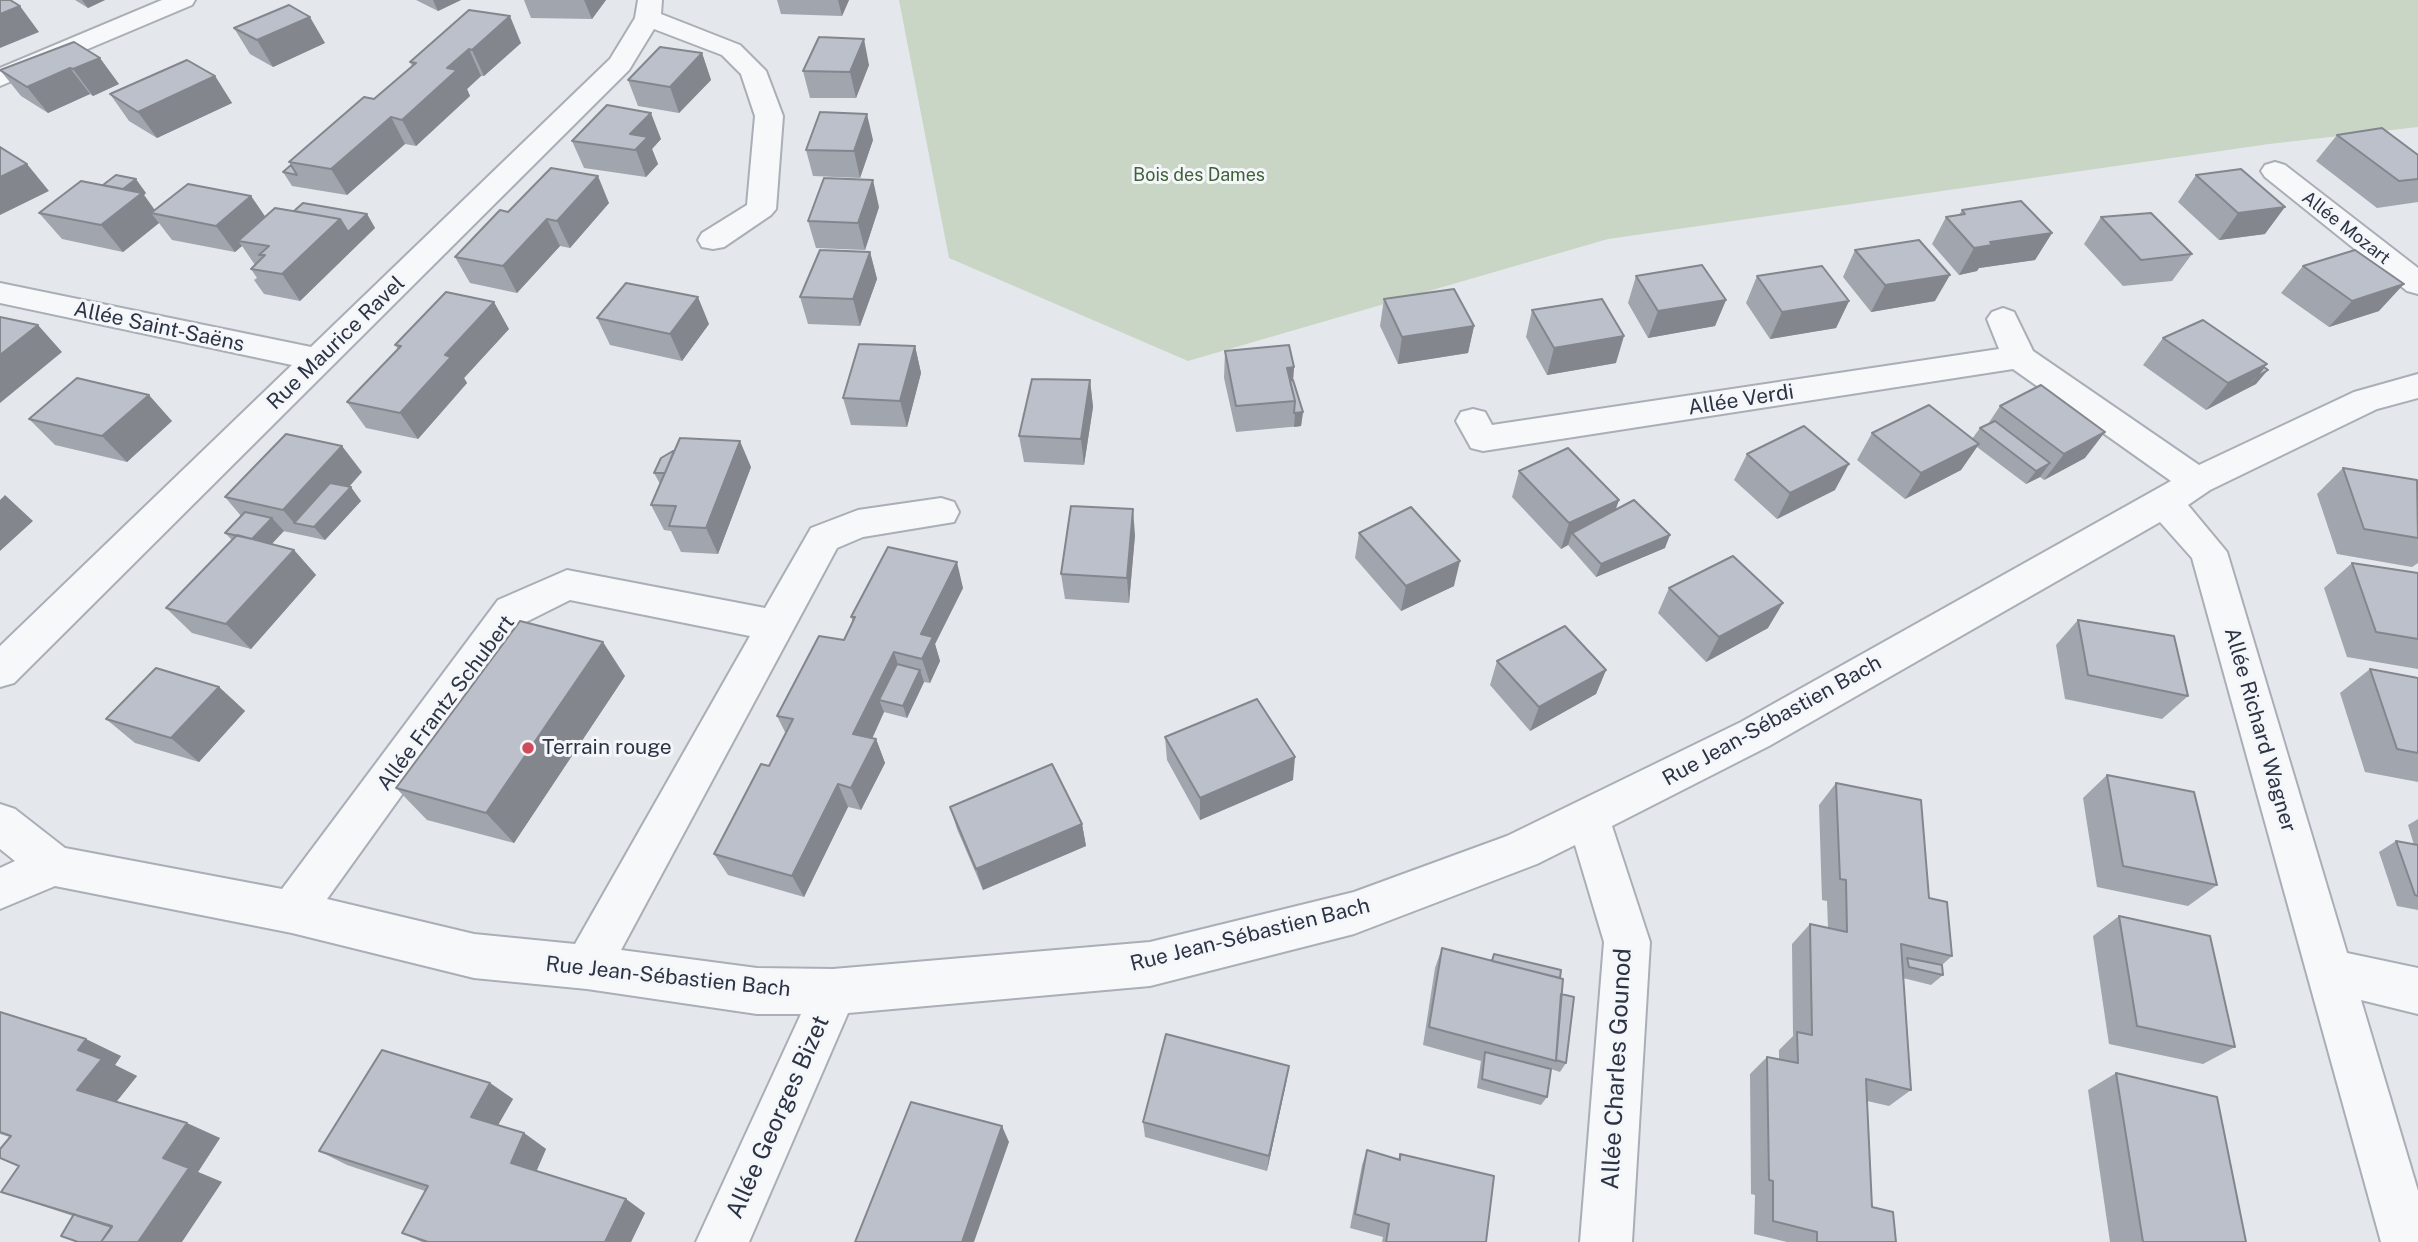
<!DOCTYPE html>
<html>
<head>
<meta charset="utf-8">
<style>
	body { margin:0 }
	canvas { display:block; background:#e4e7ec }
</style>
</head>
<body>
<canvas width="2418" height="1242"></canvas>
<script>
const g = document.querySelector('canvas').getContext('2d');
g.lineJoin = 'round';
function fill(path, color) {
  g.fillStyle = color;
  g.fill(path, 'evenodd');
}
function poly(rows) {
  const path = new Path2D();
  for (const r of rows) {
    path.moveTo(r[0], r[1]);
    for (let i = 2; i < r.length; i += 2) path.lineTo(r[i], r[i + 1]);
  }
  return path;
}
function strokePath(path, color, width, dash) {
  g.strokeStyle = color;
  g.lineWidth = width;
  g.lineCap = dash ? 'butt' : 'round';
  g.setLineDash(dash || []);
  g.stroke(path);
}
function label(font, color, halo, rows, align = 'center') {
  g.font = font + ' "Public Sans",sans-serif';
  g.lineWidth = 6;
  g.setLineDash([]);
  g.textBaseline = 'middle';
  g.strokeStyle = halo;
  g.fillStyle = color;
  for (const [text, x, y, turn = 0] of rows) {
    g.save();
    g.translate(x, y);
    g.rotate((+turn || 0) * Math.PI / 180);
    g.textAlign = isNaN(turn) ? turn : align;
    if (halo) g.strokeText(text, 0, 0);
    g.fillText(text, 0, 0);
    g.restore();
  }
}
fill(poly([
	[899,0,2418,0,2418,127,2269,144,1608,239,1188,361,949,258]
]), '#c9d6c5');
const minor = poly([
	[162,0,195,0,192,5,0,86,0,68,162,0],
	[638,0,662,0,661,14,740,45,766,71,783,116,776,209,771,215,724,247,713,249,702,247,698,240,702,233,747,205,755,116,741,74,722,55,654,29,629,70,14,683,0,687,0,646,292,365,0,303,0,283,311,347,610,59,635,18,638,0],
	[2275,162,2285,165,2418,268,2418,294,2407,291,2265,177,2261,171,2265,165,2275,162],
	[2003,308,2014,312,2033,351,2199,465,2354,392,2418,374,2418,398,2377,409,2210,490,2188,505,2227,552,2347,953,2418,968,2418,1014,2361,1000,2418,1191,2418,1242,2381,1242,2192,558,2160,522,1769,746,1612,826,1650,942,1632,1242,1580,1242,1604,942,1575,845,1537,864,1354,934,1150,986,848,1013,749,1242,696,1242,801,1014,757,1014,587,989,474,978,292,933,55,886,0,909,0,868,15,861,0,849,0,804,15,809,65,848,282,889,498,600,567,570,765,608,811,528,858,510,941,498,954,502,959,512,954,522,863,537,837,548,621,950,757,968,833,969,1150,942,1354,892,1507,836,1741,722,2171,481,2013,369,1483,451,1471,448,1456,421,1461,412,1473,409,1485,412,1492,425,1999,349,1987,319,1992,312,2003,308],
	[570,600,750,636,575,944,474,934,327,899,526,622,570,600]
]);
strokePath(minor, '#a9aeb7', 4);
fill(minor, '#f7f8fa');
fill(poly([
	[75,0,105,0,88,8],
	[416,0,461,0,438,11],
	[524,0,606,0,592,19,531,18],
	[777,0,849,0,842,16,781,14],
	[469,10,521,43,484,76,481,76,467,89,470,96,416,146,405,144,347,195,292,186,283,172,291,165,289,162,374,99,412,66,410,62],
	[234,28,325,43,273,67,250,54],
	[74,42,119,84,93,96,90,94,48,113,21,96,0,70],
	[702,53,711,80,679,113,638,106,628,80],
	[869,65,856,98,810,98,803,71],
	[215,76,232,103,157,138,129,121,110,94],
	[2337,135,2418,155,2418,202,2377,208,2316,161],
	[661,139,652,149,658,164,646,177,584,168,572,141],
	[873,140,860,178,813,176,806,150],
	[2196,175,2265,234,2219,240,2178,202],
	[146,193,144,195,155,210,251,196,265,217,294,211,367,214,375,228,300,301,264,294,254,280,257,278,251,269,255,265,242,246,235,252,172,240,159,223,123,252,62,239,39,213],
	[609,203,570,248,560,246,517,293,470,283,455,257,508,212],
	[879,207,865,250,816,248,808,221],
	[1962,210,2052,233,2035,260,1979,268,1977,271,1959,275,1932,244,1946,217,1959,215],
	[2101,217,2192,254,2172,281,2123,286,2084,244],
	[1855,250,1935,301,1871,312,1843,277],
	[870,252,877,279,860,326,808,324,800,297],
	[2303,266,2379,311,2329,327,2281,293],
	[1636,276,1726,300,1715,326,1648,338,1628,303],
	[1757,276,1849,301,1836,328,1770,339,1746,303],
	[1384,299,1474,326,1468,353,1398,364,1380,326],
	[1532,310,1616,363,1547,375,1526,337],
	[597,318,709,324,682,361,610,345],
	[509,329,464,378,467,383,418,439,366,428,347,402,398,349,395,345],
	[2163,338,2264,367,2256,384,2206,410,2143,365],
	[915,346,921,373,907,427,851,425,843,398],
	[1225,351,1294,367,1293,380,1303,412,1301,426,1236,432,1224,378],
	[1090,380,1093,407,1084,465,1024,462,1019,436],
	[2000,406,2085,458,2044,480,2040,477,2026,484,1977,447,1961,470,1905,499,1857,460,1872,433,1972,439,1980,428,1988,424],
	[29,419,172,421,127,462,55,445],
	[1747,454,1835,490,1777,519,1734,480],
	[751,467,718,554,681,552,671,531,664,530,651,505,660,484,654,473],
	[2343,468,2418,482,2418,563,2412,567,2337,554,2317,494],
	[1519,471,1619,500,1615,510,1665,548,1596,577,1568,545,1561,549,1512,497],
	[362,472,349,487,361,501,325,540,283,531,272,544,294,550,316,575,251,649,192,633,166,608,232,540,225,533,241,516,225,497],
	[1359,533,1454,586,1401,611,1355,558],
	[1135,535,1129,603,1065,599,1061,574],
	[2352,563,2418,573,2418,669,2347,657,2324,588],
	[963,588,935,644,940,661,930,683,924,682,907,718,884,712,872,739,876,739,885,763,861,810,848,807,804,897,728,875,714,854,769,766,786,734,777,716,844,640,853,622,851,617],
	[1669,588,1768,628,1706,662,1658,613],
	[2078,620,2188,696,2162,719,2065,699,2056,645],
	[1497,661,1606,670,1596,694,1530,731,1490,685],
	[2370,669,2418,678,2418,782,2365,772,2340,693],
	[625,676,514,843,427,820,396,788],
	[219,687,245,711,199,762,135,743,106,719],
	[1165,737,1293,780,1200,820,1167,760],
	[2107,775,2217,885,2188,906,2097,887,2083,798],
	[1836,783,1929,898,1952,956,1942,965,1943,975,1931,985,1903,978,1911,1090,1889,1106,1867,1101,1872,1207,1896,1242,1787,1242,1754,1234,1755,1195,1751,1194,1750,1074,1767,1057,1779,1059,1779,1050,1793,1036,1792,944,1810,924,1828,928,1827,901,1822,900,1819,805],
	[950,807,1082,824,1086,846,983,890,957,829],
	[2418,819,2418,910,2397,906,2379,852,2396,841,2414,845,2408,825],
	[2119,916,2235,1047,2203,1064,2109,1044,2093,936],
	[1442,948,1491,961,1494,954,1560,978,1566,1063,1560,1072,1551,1069,1547,1097,1541,1105,1477,1088,1481,1061,1423,1045,1435,968],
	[0,1012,121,1056,115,1065,137,1076,116,1102,220,1138,198,1172,222,1182,73,1216,1,1192,19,1166,10,1137,0,1134],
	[1289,1066,1286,1083,1267,1171,1145,1137,1143,1122],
	[2116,1073,2246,1242,2110,1242,2088,1090],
	[490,1083,513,1099,498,1125,524,1133,546,1149,536,1171,626,1199,645,1213,631,1242,422,1242,402,1233,425,1191,347,1165,319,1151],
	[1367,1150,1398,1159,1400,1154,1486,1242,1382,1242,1383,1237,1350,1228,1362,1165]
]), '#a1a5ae');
fill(poly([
	[82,0,105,0,88,8],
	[433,0,461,0,438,11],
	[584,0,606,0,592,19],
	[838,0,849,0,842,16],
	[20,6,39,32,0,48,0,14],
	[510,16,521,43,484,76,472,50],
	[310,17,325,43,273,67,257,40],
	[864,39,869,65,856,98,850,72],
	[469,49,481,76,467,89,470,96,416,146,402,120,447,68],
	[702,53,711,80,679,113,670,87],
	[100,58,119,84,93,96,73,69],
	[70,68,90,94,48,113,27,87],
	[215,76,232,103,157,138,138,112],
	[651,113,661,139,652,149,658,164,646,177,630,134],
	[867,114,873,140,860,178,854,151],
	[391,117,405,144,347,195,331,169],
	[27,164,49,191,0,215,0,177],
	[598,176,609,203,570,248,557,221],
	[136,179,146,193,144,195,158,215,151,213,159,223,123,252,101,225,111,198],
	[873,180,879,207,865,250,858,223],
	[251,196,269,222,238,241,242,246,235,252,216,226],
	[2285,207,2265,234,2219,240,2238,213],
	[367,214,375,228,300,301,282,274,340,219],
	[547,219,560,246,517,293,503,266],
	[2052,233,2035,260,1979,268,1977,271,1959,275,1974,248,1990,242],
	[870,252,877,279,860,326,853,299],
	[1950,275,1935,301,1871,312,1885,285],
	[2404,284,2379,311,2329,327,2352,301],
	[698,297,709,324,682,361,670,334],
	[1726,300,1715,326,1648,338,1658,311],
	[1849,301,1836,328,1770,339,1782,312],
	[494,302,509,329,464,378,467,383,418,439,400,413,445,355],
	[38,325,62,352,0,403,0,355],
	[1474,326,1468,353,1398,364,1402,337],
	[1624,336,1616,363,1547,375,1554,348],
	[915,346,921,373,907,427,900,401],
	[2267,364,2244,390,2206,410,2228,383],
	[1294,367,1292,394,1287,368],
	[2268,370,2256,384,2244,390,2256,377],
	[1090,380,1093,407,1084,465,1081,439],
	[149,395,172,421,127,462,102,436],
	[1303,412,1301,426,1294,427,1295,413],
	[2105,432,2085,458,2044,480,2064,454],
	[740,441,751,467,718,554,706,528],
	[1979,444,1961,470,1905,499,1921,473],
	[342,446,362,472,313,527,294,523,305,536,283,510],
	[2050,463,2040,477,2026,484,2036,471],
	[1849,464,1835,490,1777,519,1790,493],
	[351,487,361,501,325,540,314,527],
	[5,495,33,521,0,551,0,500],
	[1619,500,1610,526,1572,533,1568,545,1561,549,1569,523],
	[1133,509,1135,535,1129,603,1127,578],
	[272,518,284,531,264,552,252,539],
	[1670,535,1665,548,1596,577,1601,564],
	[294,550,316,575,251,649,226,624],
	[1460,561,1454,586,1401,611,1406,586],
	[957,562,963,588,935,644,940,661,930,683,922,659,921,634],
	[1783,603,1768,628,1706,662,1719,637],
	[603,642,625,676,514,843,486,813],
	[894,652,902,677,879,700,884,712,863,758,853,734],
	[920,670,924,682,907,718,903,706],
	[1606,670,1596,694,1530,731,1539,707],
	[219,687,245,711,199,762,171,738],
	[876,739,885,763,861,810,851,788],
	[1295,757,1293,780,1200,820,1200,798],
	[838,784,848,807,804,897,792,876],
	[1082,824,1086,846,983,890,976,869],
	[86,1039,121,1056,115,1065,137,1076,113,1106,77,1090,78,1050],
	[1289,1066,1286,1083,1267,1171,1269,1156],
	[490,1083,513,1099,494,1132,471,1117],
	[187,1123,220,1138,198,1172,222,1182,182,1242,123,1242,163,1158],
	[1002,1126,1009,1142,974,1242,962,1242],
	[524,1133,546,1149,534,1177,511,1163],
	[626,1199,645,1213,631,1242,605,1242]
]), '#83868d');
const building = poly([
	[0,0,10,0,20,6,0,14,0,0],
	[289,5,310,17,257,40,234,28,289,5],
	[469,10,510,16,472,50,469,49,447,68,457,70,402,120,391,117,331,169,289,162,364,97,374,99,416,63,410,62,469,10],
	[819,37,864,39,850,72,803,71,819,37],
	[74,42,100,58,73,69,70,68,27,87,0,70,74,42],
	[660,47,702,53,670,87,628,80,660,47],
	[187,60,215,76,138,112,110,94,187,60],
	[607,105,651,113,630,134,648,137,635,150,572,141,607,105],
	[820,112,867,114,854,151,806,150,820,112],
	[2382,128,2418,155,2418,179,2399,181,2337,135,2382,128],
	[0,147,27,164,0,177,0,147],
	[291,165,297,175,283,172,291,165],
	[551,168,598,176,557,221,547,219,503,266,455,257,500,210,508,212,551,168],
	[2241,169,2285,207,2238,213,2196,175,2241,169],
	[116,175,136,179,123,189,103,185,116,175],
	[824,178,873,180,858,223,808,221,824,178],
	[81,181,142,193,101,225,39,213,81,181],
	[188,184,251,196,216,226,151,213,188,184],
	[2021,201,2052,233,1990,242,1992,245,1974,248,1946,217,1965,214,1962,210,2021,201],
	[303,203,367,214,348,232,340,219,294,211,303,203],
	[275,208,340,219,282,274,251,269,265,255,259,255,269,246,238,241,275,208],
	[2151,213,2192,254,2141,260,2101,217,2151,213],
	[1919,240,1950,275,1885,285,1855,250,1919,240],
	[820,250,870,252,853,299,800,297,820,250],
	[2355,250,2404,284,2352,301,2303,266,2355,250],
	[1702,265,1726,300,1658,311,1636,276,1702,265],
	[1822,266,1849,301,1782,312,1757,276,1822,266],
	[626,283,698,297,670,334,597,318,626,283],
	[1454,289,1474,326,1402,337,1384,299,1454,289],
	[446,292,494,302,445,355,451,357,400,413,347,402,401,346,395,345,446,292],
	[1602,299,1624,336,1554,348,1532,310,1602,299],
	[0,317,38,325,0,355,0,317],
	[2203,320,2267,364,2228,383,2163,338,2203,320],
	[859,344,915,346,900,401,843,398,859,344],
	[1289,345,1294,367,1287,368,1295,401,1236,406,1225,351,1289,345],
	[2264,367,2268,370,2256,377,2264,367],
	[77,378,149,395,102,436,29,419,77,378],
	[1032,379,1090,380,1081,439,1019,436,1032,379],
	[1293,380,1303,412,1294,413,1295,401,1290,381,1293,380],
	[2041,385,2105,432,2064,454,2000,406,2041,385],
	[1929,405,1979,444,1921,473,1872,433,1929,405],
	[1995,421,2050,463,2036,471,1980,428,1995,421],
	[1804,426,1849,464,1790,493,1747,454,1804,426],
	[286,434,342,446,283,510,225,497,286,434],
	[680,438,740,441,706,528,669,526,676,506,651,505,680,438],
	[1568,448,1619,500,1569,523,1519,471,1568,448],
	[673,451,674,451,665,473,654,473,661,458,673,451],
	[2343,468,2417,480,2418,538,2364,529,2343,468],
	[330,483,351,487,314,527,294,523,330,483],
	[1634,500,1670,535,1601,564,1572,533,1634,500],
	[1071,506,1133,509,1127,578,1061,574,1071,506],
	[1411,507,1460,561,1406,586,1359,533,1411,507],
	[245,512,272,518,252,539,225,533,245,512],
	[237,535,294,550,226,624,166,608,237,535],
	[888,547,957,562,921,634,933,637,922,659,894,652,853,734,876,739,851,788,838,784,792,876,714,854,761,764,769,766,793,719,777,716,819,636,844,640,855,617,851,617,888,547],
	[1733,556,1783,603,1719,637,1669,588,1733,556],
	[2352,563,2418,573,2418,639,2376,632,2352,563],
	[2078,620,2174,636,2188,696,2088,675,2078,620],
	[520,621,603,642,486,813,396,788,520,621],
	[1565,626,1606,670,1539,707,1497,661,1565,626],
	[897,664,920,670,903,706,879,700,897,664],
	[156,668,219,687,171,738,106,719,156,668],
	[2370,669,2418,678,2418,753,2397,749,2370,669],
	[1257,699,1295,757,1200,798,1165,737,1257,699],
	[1052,764,1082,824,976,869,950,807,1052,764],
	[2107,775,2194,792,2217,885,2123,866,2107,775],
	[1836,783,1921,800,1929,898,1947,902,1952,956,1901,944,1911,1090,1866,1079,1872,1207,1893,1212,1896,1242,1817,1242,1817,1232,1773,1221,1773,1181,1769,1180,1767,1057,1798,1063,1797,1032,1812,1035,1810,924,1847,932,1846,880,1840,879,1836,783],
	[2396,841,2418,845,2418,896,2415,895,2396,841],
	[2119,916,2210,936,2235,1047,2137,1026,2119,916],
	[1442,948,1563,979,1556,1061,1429,1027,1442,948],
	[1494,954,1561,970,1560,978,1492,961,1494,954],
	[1907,958,1942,965,1943,975,1909,967,1907,958],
	[1561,994,1574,997,1566,1063,1556,1060,1561,994],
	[0,1012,86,1039,78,1050,102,1059,77,1090,187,1123,163,1158,189,1168,138,1242,101,1242,112,1226,1,1192,19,1166,0,1158,0,1149,11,1136,0,1132,0,1012],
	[1166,1034,1289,1066,1269,1156,1143,1122,1166,1034],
	[382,1050,490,1083,471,1117,524,1133,511,1163,626,1199,605,1242,428,1242,402,1233,428,1186,319,1151,382,1050],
	[1485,1052,1551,1069,1547,1097,1482,1079,1485,1052],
	[2116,1073,2217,1097,2246,1242,2143,1242,2116,1073],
	[911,1102,1002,1126,962,1242,855,1242,911,1102],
	[1367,1150,1400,1160,1400,1154,1494,1176,1486,1242,1386,1242,1389,1224,1355,1214,1367,1150],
	[74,1214,78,1216,112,1227,101,1242,78,1242,61,1236,74,1214]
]);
fill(building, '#bbc0ca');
strokePath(building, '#83868d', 2);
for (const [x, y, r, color] of [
	[528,748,7,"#d1495b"]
]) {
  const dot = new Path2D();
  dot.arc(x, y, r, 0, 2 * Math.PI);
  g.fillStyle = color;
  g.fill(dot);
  strokePath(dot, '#f4f6f9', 2.5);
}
label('18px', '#3f6138', '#f4f6f9', [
	["Bois des Dames",1199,175]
]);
label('18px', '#2b3445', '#f4f6f9', [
	["Allée Mozart",2346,228,38]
]);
label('21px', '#2b3445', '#f4f6f9', [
	["Allée Saint-Saëns",159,327,12],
	["Rue Maurice Ravel",336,343,-44],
	["Allée Verdi",1741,400,-9],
	["Allée Frantz Schubert",446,703,-53],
	["Rue Jean-Sébastien Bach",1772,721,-29],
	["Allée Richard Wagner",2260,730,74],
	["Rue Jean-Sébastien Bach",1250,935,-14],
	["Rue Jean-Sébastien Bach",668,977,6]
]);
label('21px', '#2b3445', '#f4f6f9', [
	["Terrain rouge",542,748]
], 'left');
label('24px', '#2b3445', '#f4f6f9', [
	["Allée Charles Gounod",1617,1069,-87],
	["Allée Georges Bizet",778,1117,-66]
]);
</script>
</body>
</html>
